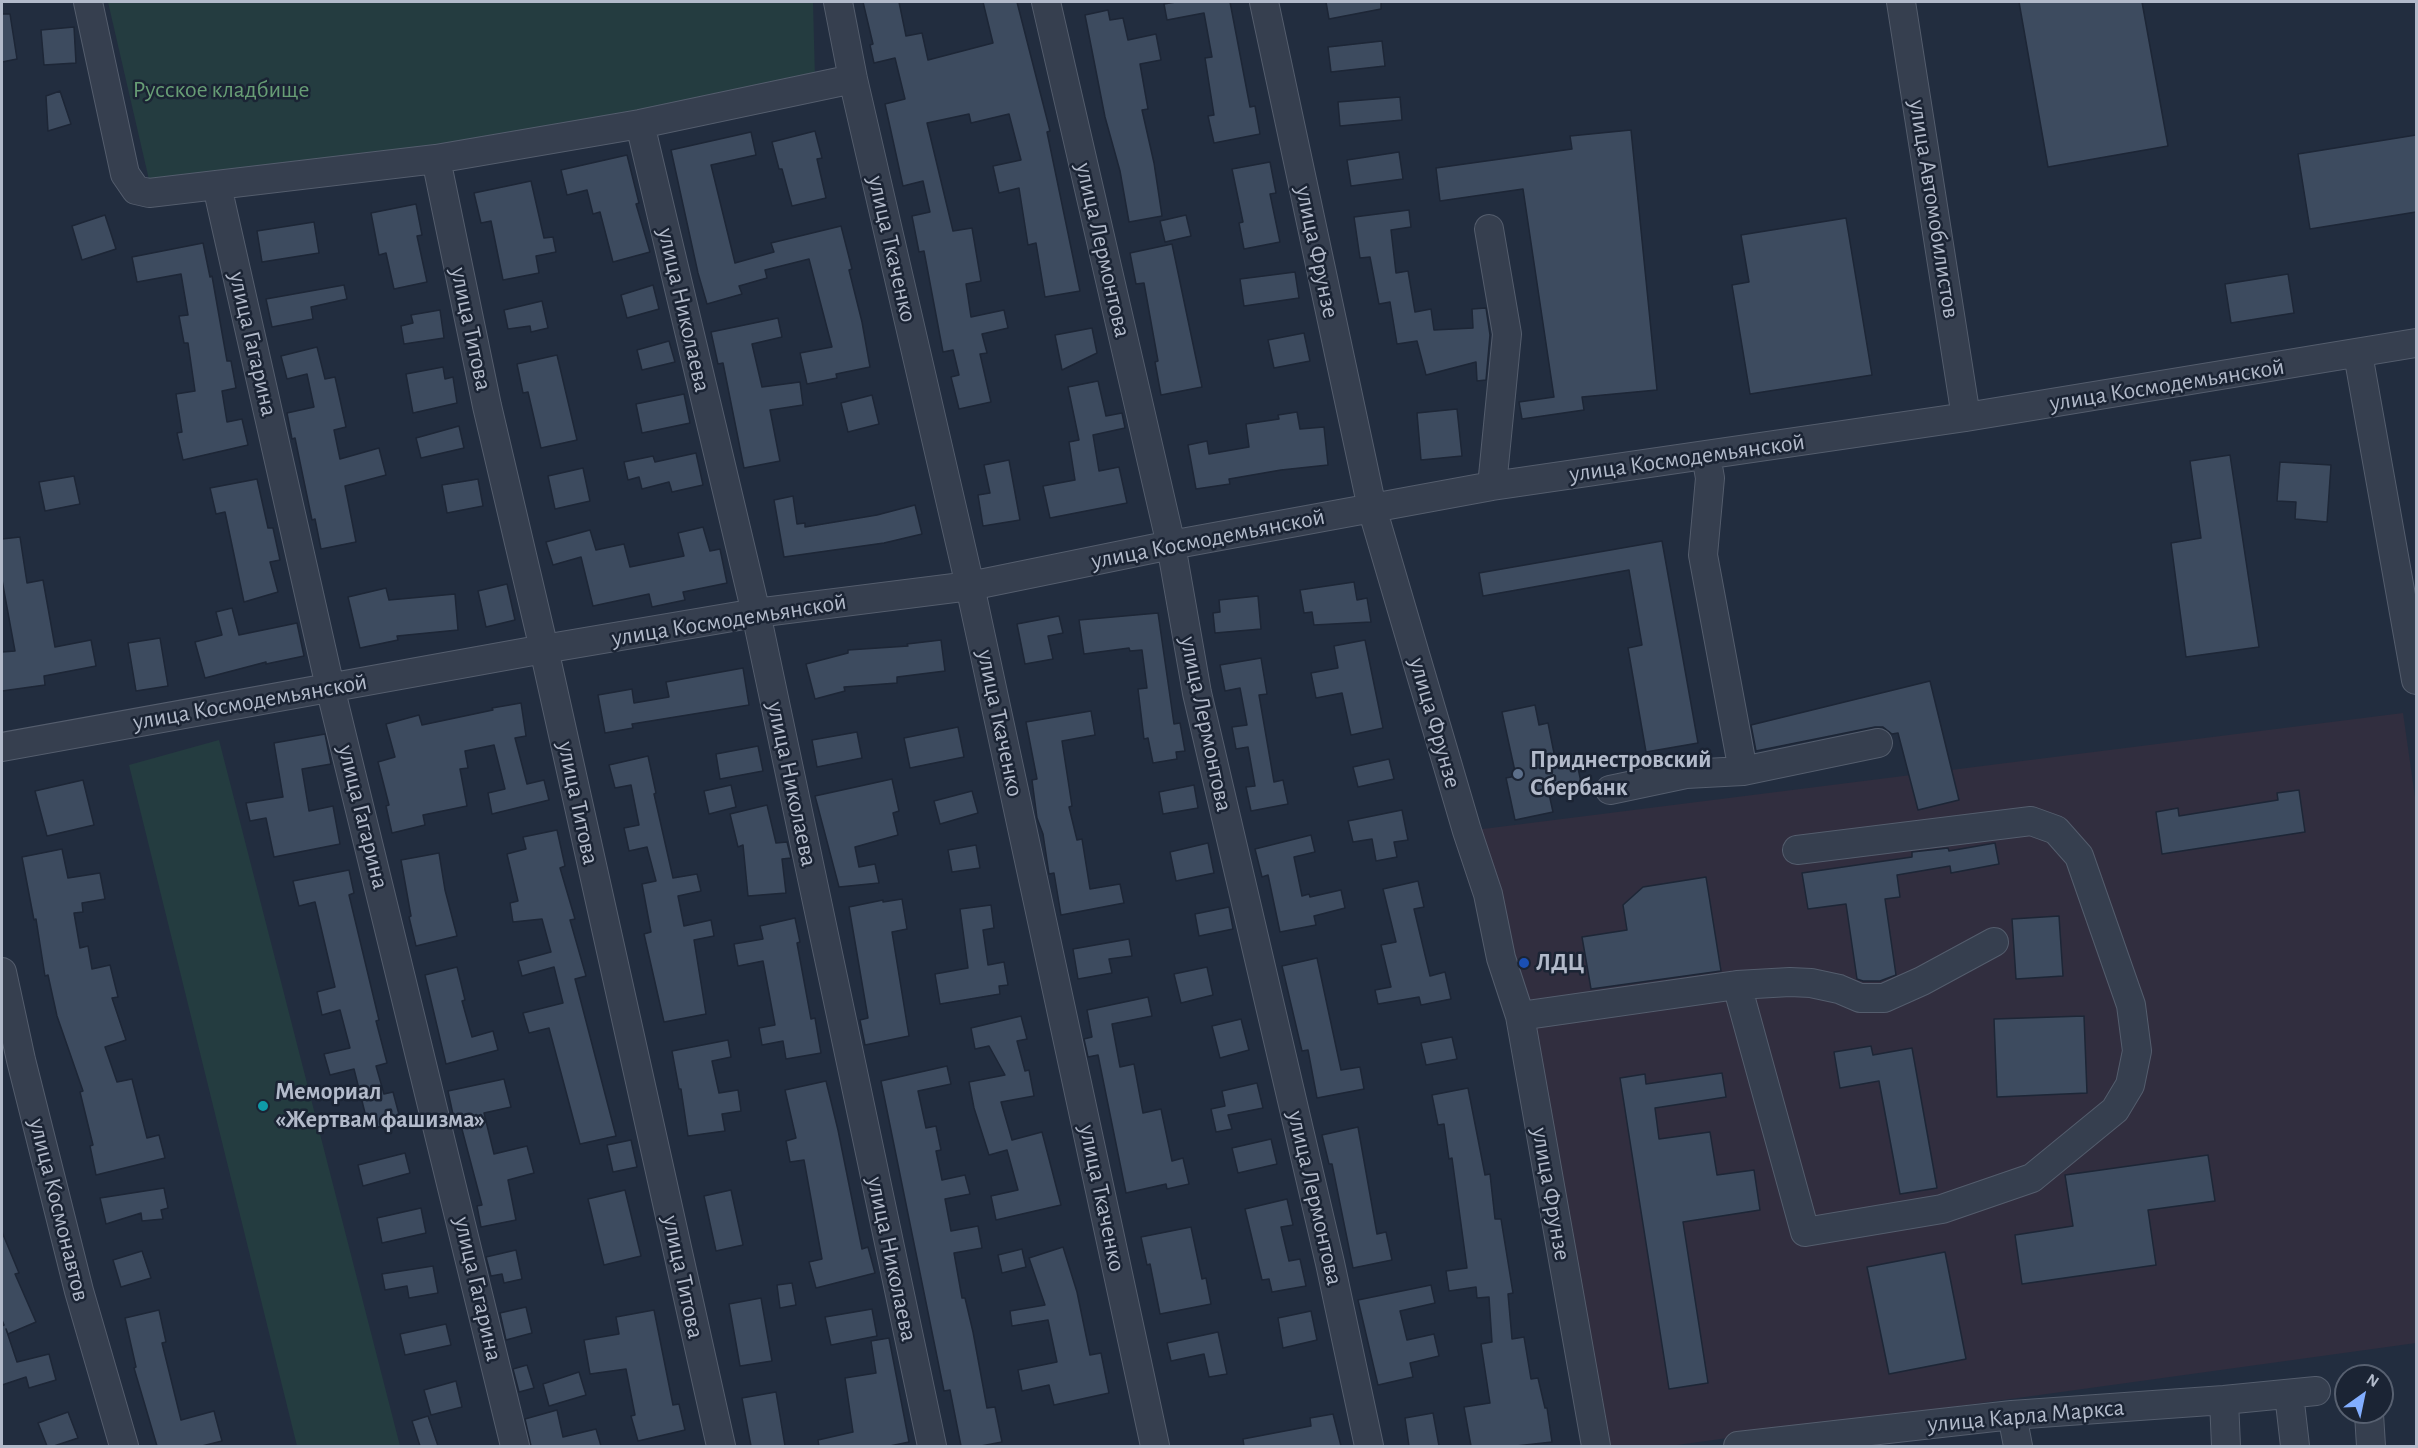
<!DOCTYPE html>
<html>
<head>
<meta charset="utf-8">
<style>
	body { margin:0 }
	#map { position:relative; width:2418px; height:1448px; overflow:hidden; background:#222d3f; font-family:"Alegreya Sans",sans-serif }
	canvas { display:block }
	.frame { position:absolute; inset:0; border:3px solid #b2baca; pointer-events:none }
	.north { position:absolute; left:2334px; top:1364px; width:60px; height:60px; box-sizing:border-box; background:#1b2434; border:2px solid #576070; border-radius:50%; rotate:33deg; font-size:16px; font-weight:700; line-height:24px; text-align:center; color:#b2baca }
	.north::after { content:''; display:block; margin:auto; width:21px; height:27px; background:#82aeff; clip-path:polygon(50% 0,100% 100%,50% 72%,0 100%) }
</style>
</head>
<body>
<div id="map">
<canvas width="2418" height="1448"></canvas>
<div class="frame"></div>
<div class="north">N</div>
</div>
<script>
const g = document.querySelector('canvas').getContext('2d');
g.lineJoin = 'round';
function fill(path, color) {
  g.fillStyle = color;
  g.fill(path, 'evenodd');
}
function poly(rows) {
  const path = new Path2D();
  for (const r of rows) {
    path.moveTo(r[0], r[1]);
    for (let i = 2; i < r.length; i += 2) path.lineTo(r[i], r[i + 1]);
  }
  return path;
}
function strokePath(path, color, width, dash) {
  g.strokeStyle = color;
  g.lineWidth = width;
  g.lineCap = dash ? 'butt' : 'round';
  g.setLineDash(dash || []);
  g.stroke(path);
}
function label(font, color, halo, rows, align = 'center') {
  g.font = font + ' "Alegreya Sans",sans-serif';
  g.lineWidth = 5;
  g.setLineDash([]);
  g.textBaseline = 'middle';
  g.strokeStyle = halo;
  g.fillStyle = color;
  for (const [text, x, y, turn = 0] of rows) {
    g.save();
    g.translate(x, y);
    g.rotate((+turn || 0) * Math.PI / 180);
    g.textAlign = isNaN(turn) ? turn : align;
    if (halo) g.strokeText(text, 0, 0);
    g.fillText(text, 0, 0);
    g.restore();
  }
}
fill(poly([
	[2403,713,2416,804,2416,1343,1670,1446,1604,1446,1467,831]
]), '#312e3f');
fill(poly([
	[108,2,813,2,815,79,465,148,150,184],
	[219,740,400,1446,297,1446,129,765]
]), '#243c40');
const building = poly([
	[863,2,899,2,906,36,922,33,928,60,993,43,983,2,1017,2,1050,131,1047,132,1080,291,1045,297,1036,243,1028,245,1019,188,999,193,993,166,1021,160,1009,114,971,123,969,114,927,123,953,231,972,228,981,281,966,284,971,317,1004,310,1008,328,982,334,987,353,980,354,991,402,959,409,951,377,959,375,953,350,943,352,924,251,919,252,912,216,930,212,923,181,903,186,885,104,905,99,895,58,874,63,870,45,873,44,863,2],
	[1176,2,1230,2,1250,107,1255,106,1260,134,1214,143,1208,116,1214,115,1205,58,1212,57,1204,13,1167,20,1164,4,1176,2],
	[1326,2,1381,2,1381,9,1329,19,1326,2],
	[2019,2,2142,2,2168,146,2048,167,2019,2],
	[1108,10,1110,20,1123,18,1128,40,1156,34,1161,60,1140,64,1148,109,1142,110,1154,163,1162,216,1129,222,1120,171,1105,117,1085,15,1108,10],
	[2,14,10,14,17,59,2,62,2,14],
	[74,27,76,63,44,65,41,30,74,27],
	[1382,41,1385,66,1331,72,1328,47,1382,41],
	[60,91,71,124,48,131,46,96,60,91],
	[1400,97,1402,120,1340,126,1338,102,1400,97],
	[1631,130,1657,390,1582,397,1584,410,1522,419,1519,402,1554,397,1523,189,1440,201,1436,168,1572,149,1570,136,1631,130],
	[815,131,822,158,817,159,826,198,792,206,782,169,779,169,772,142,815,131],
	[751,132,756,155,711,165,735,263,774,252,771,243,841,226,852,269,849,270,862,322,870,367,836,374,837,378,807,384,800,353,832,347,809,259,765,270,767,278,739,286,742,294,707,304,698,273,671,150,751,132],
	[2416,135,2416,212,2310,229,2298,154,2416,135],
	[1399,152,1403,179,1351,186,1347,160,1399,152],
	[627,155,639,203,636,204,650,252,613,262,600,212,593,214,587,190,567,195,561,170,627,155],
	[1270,162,1276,193,1270,194,1280,242,1244,249,1239,223,1243,222,1232,169,1270,162],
	[531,181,544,238,553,237,556,252,536,256,539,273,503,280,491,221,481,223,474,193,531,181],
	[416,204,422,235,417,236,427,282,394,289,386,253,379,255,371,213,416,204],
	[1409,210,1411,227,1391,230,1396,273,1408,271,1415,312,1431,309,1434,330,1473,328,1472,309,1486,308,1490,335,1486,380,1477,381,1476,362,1426,375,1417,341,1397,344,1390,302,1379,304,1370,257,1360,258,1354,217,1409,210],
	[105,215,116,249,82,260,72,226,105,215],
	[1186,215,1191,236,1165,242,1160,221,1186,215],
	[1846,218,1872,375,1750,394,1732,285,1749,282,1741,235,1846,218],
	[314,222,319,253,262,262,257,231,314,222],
	[203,243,210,277,212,276,227,361,231,361,236,388,222,391,227,422,242,419,248,445,183,460,177,433,182,432,176,394,195,391,188,343,184,343,179,316,188,315,181,274,137,282,132,257,203,243],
	[1172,244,1202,387,1161,395,1155,362,1158,361,1144,283,1136,284,1130,253,1172,244],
	[1295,272,1299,298,1244,306,1240,279,1295,272],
	[2288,274,2294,313,2231,323,2225,284,2288,274],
	[344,285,347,299,311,307,313,319,272,327,266,299,344,285],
	[653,285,659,309,627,318,621,295,653,285],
	[542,301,548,328,531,332,530,326,508,329,504,310,542,301],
	[440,310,444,338,404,344,401,326,413,323,411,315,440,310],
	[778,318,782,337,752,344,762,387,800,382,803,405,770,410,780,461,744,468,723,363,718,364,711,332,778,318],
	[1092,328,1097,353,1062,370,1055,335,1092,328],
	[1304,333,1310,361,1274,368,1268,340,1304,333],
	[669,341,675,362,642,370,637,350,669,341],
	[317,347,325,379,335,377,346,427,334,430,340,459,379,448,386,475,345,486,356,542,321,549,315,519,312,520,295,438,292,439,287,413,314,407,307,374,287,379,281,356,317,347],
	[557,355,577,440,541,448,528,392,523,393,517,364,557,355],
	[443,367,445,379,453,377,457,403,413,413,406,374,443,367],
	[1098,381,1106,416,1122,413,1125,428,1093,435,1099,471,1119,467,1127,503,1050,518,1043,486,1075,480,1069,442,1079,440,1068,387,1098,381],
	[684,394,690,423,642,433,636,404,684,394],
	[872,395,879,424,848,432,841,403,872,395],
	[1457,409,1462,456,1421,460,1417,413,1457,409],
	[1297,412,1300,429,1324,427,1328,465,1281,470,1229,479,1230,484,1196,489,1188,445,1207,441,1209,454,1249,447,1246,424,1279,419,1278,415,1297,412],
	[459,426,464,448,421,458,416,438,459,426],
	[696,453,703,485,672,492,669,482,642,489,639,477,628,480,624,462,653,456,655,462,696,453],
	[2230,455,2259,647,2186,657,2171,543,2201,538,2190,461,2230,455],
	[1009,460,1020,520,983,526,978,495,990,493,984,465,1009,460],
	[2280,462,2331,465,2327,522,2295,519,2296,502,2277,501,2280,462],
	[583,468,590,501,555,509,548,476,583,468],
	[74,476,80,504,45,511,39,482,74,476],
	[257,479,268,528,273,528,280,560,270,562,278,592,244,602,225,512,216,514,210,488,257,479],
	[478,479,483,506,447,513,442,485,478,479],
	[793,496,797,524,805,523,805,527,877,515,915,505,922,534,884,543,784,557,774,500,793,496],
	[703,527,710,551,720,549,727,583,683,592,685,600,652,607,649,594,593,606,581,557,553,565,546,542,590,530,596,550,624,544,630,567,684,556,678,533,703,527],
	[20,537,27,583,43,580,55,647,91,640,96,666,44,676,45,685,2,691,2,652,15,651,2,580,2,539,20,537],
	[1662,541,1698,743,1646,752,1628,648,1642,645,1629,570,1483,596,1479,573,1662,541],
	[1354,582,1357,600,1367,598,1371,622,1314,625,1312,612,1304,613,1300,590,1354,582],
	[507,584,515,620,486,627,478,591,507,584],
	[386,588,389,600,455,594,458,630,397,636,398,640,360,648,348,597,386,588],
	[1258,596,1261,629,1215,633,1213,613,1220,612,1219,600,1258,596],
	[232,608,239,635,297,623,304,656,266,664,266,662,205,678,195,642,222,635,216,612,232,608],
	[1158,613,1174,724,1180,723,1185,751,1176,752,1177,759,1153,763,1148,738,1144,739,1138,689,1147,688,1142,650,1130,651,1129,648,1084,654,1079,620,1158,613],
	[1059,616,1063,633,1048,636,1053,659,1025,664,1017,624,1059,616],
	[160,638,168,686,136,691,128,643,160,638],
	[941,640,945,671,897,677,897,683,844,687,845,691,815,699,806,664,848,653,848,650,908,646,907,644,941,640],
	[1365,640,1383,728,1351,735,1342,693,1316,698,1311,673,1338,668,1334,646,1365,640],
	[1261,658,1267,694,1259,695,1274,782,1283,780,1288,804,1251,811,1246,787,1255,786,1248,747,1236,749,1232,727,1247,725,1240,688,1225,691,1220,665,1261,658],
	[743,668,749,705,632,724,633,728,605,733,598,695,632,689,634,703,669,697,666,682,743,668],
	[1930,681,1959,800,1918,810,1898,733,1892,734,1883,727,1875,727,1756,751,1751,725,1930,681],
	[521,703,526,736,515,738,527,784,544,780,549,800,492,814,488,793,505,789,494,745,465,751,468,768,460,769,467,806,423,815,425,825,392,833,386,806,389,805,378,762,395,757,386,724,419,715,422,725,493,710,492,708,521,703],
	[1535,705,1539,725,1548,723,1555,758,1575,754,1581,782,1548,789,1553,812,1515,820,1506,778,1516,776,1502,712,1535,705],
	[1091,711,1095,735,1062,741,1072,806,1069,807,1077,840,1082,839,1090,889,1120,884,1124,903,1061,915,1054,873,1049,874,1043,834,1037,818,1032,780,1037,779,1026,722,1091,711],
	[958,727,964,757,910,768,904,738,958,727],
	[857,732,862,758,817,767,812,740,857,732],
	[325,734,331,764,302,769,309,811,333,806,340,844,274,857,266,818,250,821,246,803,283,797,274,743,325,734],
	[758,746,763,771,720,779,716,754,758,746],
	[648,756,656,793,654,794,673,878,697,874,701,891,678,896,684,926,711,920,714,936,694,940,706,1014,664,1022,644,934,651,932,642,884,656,881,647,847,629,851,624,828,639,825,631,785,615,788,609,765,648,756],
	[1389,759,1394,779,1358,787,1353,767,1389,759],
	[892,779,899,811,893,813,898,835,855,847,859,867,875,864,879,883,839,887,815,796,892,779],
	[83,780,94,825,47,836,35,791,83,780],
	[731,785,736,807,709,814,704,791,731,785],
	[1194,785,1198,808,1163,814,1159,792,1194,785],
	[2299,790,2305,832,2162,854,2156,812,2178,808,2179,816,2278,800,2277,793,2299,790],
	[972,791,978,813,940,824,934,801,972,791],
	[767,805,776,843,787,842,791,858,782,859,786,893,748,896,743,845,738,847,730,814,767,805],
	[1402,810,1408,840,1394,842,1397,857,1376,861,1372,839,1353,842,1348,821,1402,810],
	[557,830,565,866,560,868,575,919,570,920,586,976,575,979,616,1136,580,1144,549,1028,529,1033,523,1013,563,1003,554,967,522,976,518,961,551,952,542,919,513,922,510,903,518,901,507,854,526,849,523,837,557,830],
	[1311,835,1315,852,1294,857,1302,896,1309,894,1310,897,1341,890,1345,908,1314,916,1316,925,1280,932,1268,875,1262,877,1255,849,1311,835],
	[1208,843,1214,873,1176,881,1170,852,1208,843],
	[1995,843,1999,864,1951,873,1950,866,1897,875,1900,897,1885,899,1896,975,1880,981,1863,981,1857,979,1846,904,1808,909,1802,873,1912,857,1912,852,1948,848,1949,851,1995,843],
	[976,845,980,868,952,872,948,850,976,845],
	[62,849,68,878,100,873,105,899,82,903,83,912,74,913,80,948,88,946,92,969,110,965,118,997,112,998,126,1040,105,1047,117,1082,132,1079,147,1138,159,1135,165,1158,96,1175,90,1146,93,1145,80,1092,83,1091,57,1016,48,975,45,976,36,919,34,920,22,857,62,849],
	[439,853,445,890,457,936,416,946,409,917,411,916,401,860,439,853],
	[349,870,354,893,349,895,379,1020,376,1021,387,1063,376,1066,384,1094,393,1092,401,1122,369,1129,354,1069,330,1075,324,1054,350,1048,340,1010,322,1015,317,992,335,987,315,902,299,906,293,881,349,870],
	[1706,877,1721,971,1591,989,1582,937,1627,930,1623,905,1643,887,1706,877],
	[1418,881,1424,907,1414,909,1430,976,1445,972,1451,999,1421,1005,1419,997,1378,1004,1375,990,1391,987,1381,945,1396,942,1383,889,1418,881],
	[902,899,907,929,892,932,909,1036,865,1045,860,1020,868,1018,849,907,883,900,883,902,902,899],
	[991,905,994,928,983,930,988,965,1004,962,1008,985,999,986,1000,994,940,1004,935,974,968,968,960,909,991,905],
	[1229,907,1233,929,1199,936,1195,914,1229,907],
	[2059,916,2063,976,2016,979,2012,919,2059,916],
	[795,918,800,942,797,943,811,1019,815,1018,821,1053,786,1059,783,1041,762,1045,759,1028,775,1025,763,961,738,966,734,944,763,939,760,926,795,918],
	[1129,939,1132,956,1109,959,1112,973,1078,979,1073,949,1129,939],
	[1317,958,1341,1070,1360,1067,1364,1089,1317,1098,1308,1050,1302,1051,1282,966,1317,958],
	[457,967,465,1000,462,1001,472,1037,493,1031,498,1050,446,1064,425,975,457,967],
	[1207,967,1213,995,1181,1003,1174,974,1207,967],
	[1148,997,1152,1016,1112,1024,1120,1067,1134,1064,1143,1113,1161,1109,1172,1161,1183,1158,1189,1184,1167,1189,1166,1184,1126,1193,1098,1055,1088,1057,1084,1039,1092,1037,1087,1010,1148,997],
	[1021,1016,1027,1039,1017,1041,1025,1071,1029,1070,1034,1096,1001,1102,1012,1140,1042,1132,1061,1205,996,1220,991,1196,1018,1190,1007,1150,989,1155,974,1108,969,1082,1005,1075,989,1046,975,1049,971,1028,1021,1016],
	[2084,1016,2087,1093,1997,1097,1994,1019,2084,1016],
	[1241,1019,1249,1050,1220,1058,1212,1026,1241,1019],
	[1452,1037,1457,1059,1426,1065,1421,1043,1452,1037],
	[728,1040,731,1057,712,1061,719,1093,738,1090,741,1111,722,1114,725,1131,688,1136,681,1089,679,1089,672,1051,728,1040],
	[1871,1046,1873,1055,1912,1048,1937,1188,1900,1194,1879,1081,1840,1088,1834,1052,1871,1046],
	[947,1066,951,1084,918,1091,926,1128,936,1126,941,1150,936,1151,942,1180,965,1175,970,1194,945,1199,951,1231,978,1226,982,1248,954,1253,962,1298,965,1298,973,1332,987,1408,995,1407,1002,1442,981,1446,961,1446,950,1390,944,1391,881,1081,947,1066],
	[1722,1073,1726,1097,1655,1108,1659,1139,1710,1132,1717,1175,1754,1170,1760,1210,1683,1222,1708,1383,1669,1389,1620,1078,1645,1074,1646,1084,1722,1073],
	[504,1079,511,1107,484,1113,494,1154,527,1146,534,1173,508,1180,516,1220,481,1227,477,1206,482,1205,459,1118,454,1119,448,1091,504,1079],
	[826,1081,838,1130,862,1249,868,1247,875,1273,816,1288,809,1262,822,1259,804,1160,790,1162,786,1141,796,1138,785,1090,826,1081],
	[1257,1083,1263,1108,1228,1115,1232,1129,1216,1132,1211,1109,1225,1106,1222,1091,1257,1083],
	[1468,1088,1485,1175,1490,1174,1495,1219,1501,1219,1513,1293,1508,1294,1512,1339,1524,1337,1531,1379,1538,1378,1545,1408,1547,1408,1552,1442,1516,1446,1471,1446,1464,1407,1490,1403,1481,1344,1492,1342,1489,1297,1477,1298,1476,1287,1449,1291,1446,1271,1467,1268,1452,1158,1449,1159,1444,1124,1438,1125,1432,1095,1468,1088],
	[1358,1127,1377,1234,1386,1232,1392,1260,1353,1268,1332,1164,1329,1164,1322,1135,1358,1127],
	[1271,1139,1277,1164,1238,1173,1232,1148,1271,1139],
	[631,1140,637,1167,613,1172,607,1145,631,1140],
	[405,1153,410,1173,363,1186,358,1165,405,1153],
	[2208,1155,2215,1201,2148,1210,2156,1265,2022,1284,2015,1235,2073,1226,2065,1175,2208,1155],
	[164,1188,168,1208,161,1210,163,1219,142,1221,141,1213,106,1224,100,1198,164,1188],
	[625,1190,641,1256,604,1265,588,1199,625,1190],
	[731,1190,743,1245,716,1251,704,1196,731,1190],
	[1287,1199,1293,1225,1281,1227,1289,1261,1300,1259,1306,1286,1272,1292,1269,1279,1262,1280,1245,1209,1287,1199],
	[421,1208,426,1233,382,1243,377,1218,421,1208],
	[1191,1227,1202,1279,1206,1278,1211,1304,1160,1314,1150,1264,1147,1265,1141,1237,1191,1227],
	[2,1232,19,1273,15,1274,36,1322,8,1334,6,1329,17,1362,49,1354,56,1380,29,1388,26,1377,2,1385,2,1326,4,1325,2,1320,2,1232],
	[1063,1247,1077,1292,1090,1355,1101,1353,1109,1393,1054,1405,1049,1385,1022,1391,1018,1370,1057,1362,1048,1320,1012,1326,1010,1311,1045,1305,1029,1258,1063,1247],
	[1022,1249,1026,1267,1002,1273,998,1255,1022,1249],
	[516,1250,522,1279,504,1283,502,1274,491,1276,486,1257,516,1250],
	[142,1251,151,1278,121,1287,113,1260,142,1251],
	[1945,1252,1966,1359,1889,1374,1867,1267,1945,1252],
	[433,1266,438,1293,409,1298,407,1286,385,1290,382,1274,433,1266],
	[792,1283,796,1305,780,1308,777,1285,792,1283],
	[1431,1285,1435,1303,1400,1311,1407,1340,1434,1334,1439,1356,1410,1363,1413,1377,1378,1385,1358,1300,1431,1285],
	[761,1298,772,1361,740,1366,729,1304,761,1298],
	[526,1307,532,1333,506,1340,500,1313,526,1307],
	[872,1309,877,1336,831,1345,825,1317,872,1309],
	[159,1310,166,1342,162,1343,181,1420,214,1411,222,1441,202,1446,157,1446,134,1368,136,1367,125,1318,159,1310],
	[654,1310,673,1405,679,1404,685,1430,638,1441,631,1416,635,1415,626,1369,590,1374,584,1340,619,1334,616,1317,654,1310],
	[1311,1311,1317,1340,1283,1348,1278,1318,1311,1311],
	[446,1324,451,1345,405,1355,400,1334,446,1324],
	[1218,1332,1227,1374,1209,1377,1204,1354,1171,1361,1167,1343,1218,1332],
	[889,1338,909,1442,890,1446,819,1446,818,1440,853,1432,845,1378,876,1373,871,1341,889,1338],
	[527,1365,534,1388,519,1392,513,1369,527,1365],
	[579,1372,586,1395,549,1406,543,1384,579,1372],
	[456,1381,462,1407,431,1415,424,1390,456,1381],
	[776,1392,785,1446,751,1446,742,1398,776,1392],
	[557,1410,563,1437,596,1429,601,1446,531,1446,525,1419,557,1410],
	[68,1412,78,1438,54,1446,47,1446,38,1423,68,1412],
	[1433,1413,1439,1446,1409,1446,1405,1418,1433,1413],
	[1333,1414,1341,1446,1244,1446,1243,1439,1311,1426,1310,1418,1333,1414],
	[428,1416,438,1446,420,1446,412,1421,428,1416]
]);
fill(building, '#3d4b5f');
strokePath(building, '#1d2636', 1.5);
const minor = poly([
	[88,2,125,174,136,190,149,193,436,159,640,124,853,79],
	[838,2,853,79,970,586,1155,1446],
	[1046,2,1171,545,1197,693,1330,1263,1369,1446],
	[1264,2,1372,508,1467,831,1488,894,1501,958,1520,1016,1596,1446],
	[1901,2,1966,417],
	[640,124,756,613,932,1446],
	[436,159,487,406,544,649,721,1446],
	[217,186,330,687,515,1446],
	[1489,229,1507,334,1492,486],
	[2358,354,2416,680],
	[1706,455,1710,478,1703,555,1743,771],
	[2,747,544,649,756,613,970,586,1171,545,1492,486,1966,417,2416,343],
	[1610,790,1686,774,1743,771,1878,743],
	[2,972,21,1060,79,1291,124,1446],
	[1737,985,1805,1232,1942,1209,2032,1178,2115,1110,2130,1085,2137,1051,2131,1005,2079,856,2056,830,2031,821,1797,850],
	[1520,1016,1737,985,1790,982,1811,983,1839,989,1860,998,1884,998,1922,981,1994,942],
	[2289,1394,2295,1446],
	[2224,1400,2226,1446],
	[2369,1414,2371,1446],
	[2012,1415,2018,1446],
	[1738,1446,2012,1415,2224,1400,2316,1391]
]);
strokePath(minor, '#545d6d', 30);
strokePath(minor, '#363f4f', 28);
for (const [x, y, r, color] of [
	[1518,774,6,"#5c6f8a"],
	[1524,963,6,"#1a4fb4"],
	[263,1106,6,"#0f9aa8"]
]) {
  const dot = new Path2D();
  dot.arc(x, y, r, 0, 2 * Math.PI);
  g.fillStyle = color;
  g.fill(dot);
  strokePath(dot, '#1b2434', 2);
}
label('24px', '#679d75', '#1b2434', [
	["Русское кладбище",221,90]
]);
label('24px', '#b2baca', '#1b2434', [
	["улица Автомобилистов",1934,209,81],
	["улица Ткаченко",892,249,77],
	["улица Лермонтова",1103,250,77],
	["улица Фрунзе",1317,252,78],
	["улица Николаева",684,310,77],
	["улица Титова",471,329,78],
	["улица Гагарина",253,344,77],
	["улица Космодемьянской",2167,385,-9],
	["улица Космодемьянской",1687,458,-8],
	["улица Космодемьянской",1208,539,-11],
	["улица Космодемьянской",729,620,-9],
	["улица Космодемьянской",250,702,-10],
	["улица Ткаченко",1000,723,78],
	["улица Фрунзе",1435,723,74],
	["улица Лермонтова",1206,724,78],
	["улица Николаева",792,784,78],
	["улица Титова",578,803,78],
	["улица Гагарина",363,817,76],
	["улица Фрунзе",1551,1194,80],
	["улица Ткаченко",1102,1198,78],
	["улица Лермонтова",1315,1198,77],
	["улица Космонавтов",59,1210,76],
	["улица Николаева",892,1259,78],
	["улица Титова",683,1277,78],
	["улица Гагарина",478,1289,77],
	["улица Карла Маркса",2026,1416,-5]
]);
label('bold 24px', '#b2baca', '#1b2434', [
	["Приднестровский",1530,760],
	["Сбербанк",1530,788],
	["ЛДЦ",1536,963],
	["Мемориал",275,1092],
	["«Жертвам фашизма»",275,1120]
], 'left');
</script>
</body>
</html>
